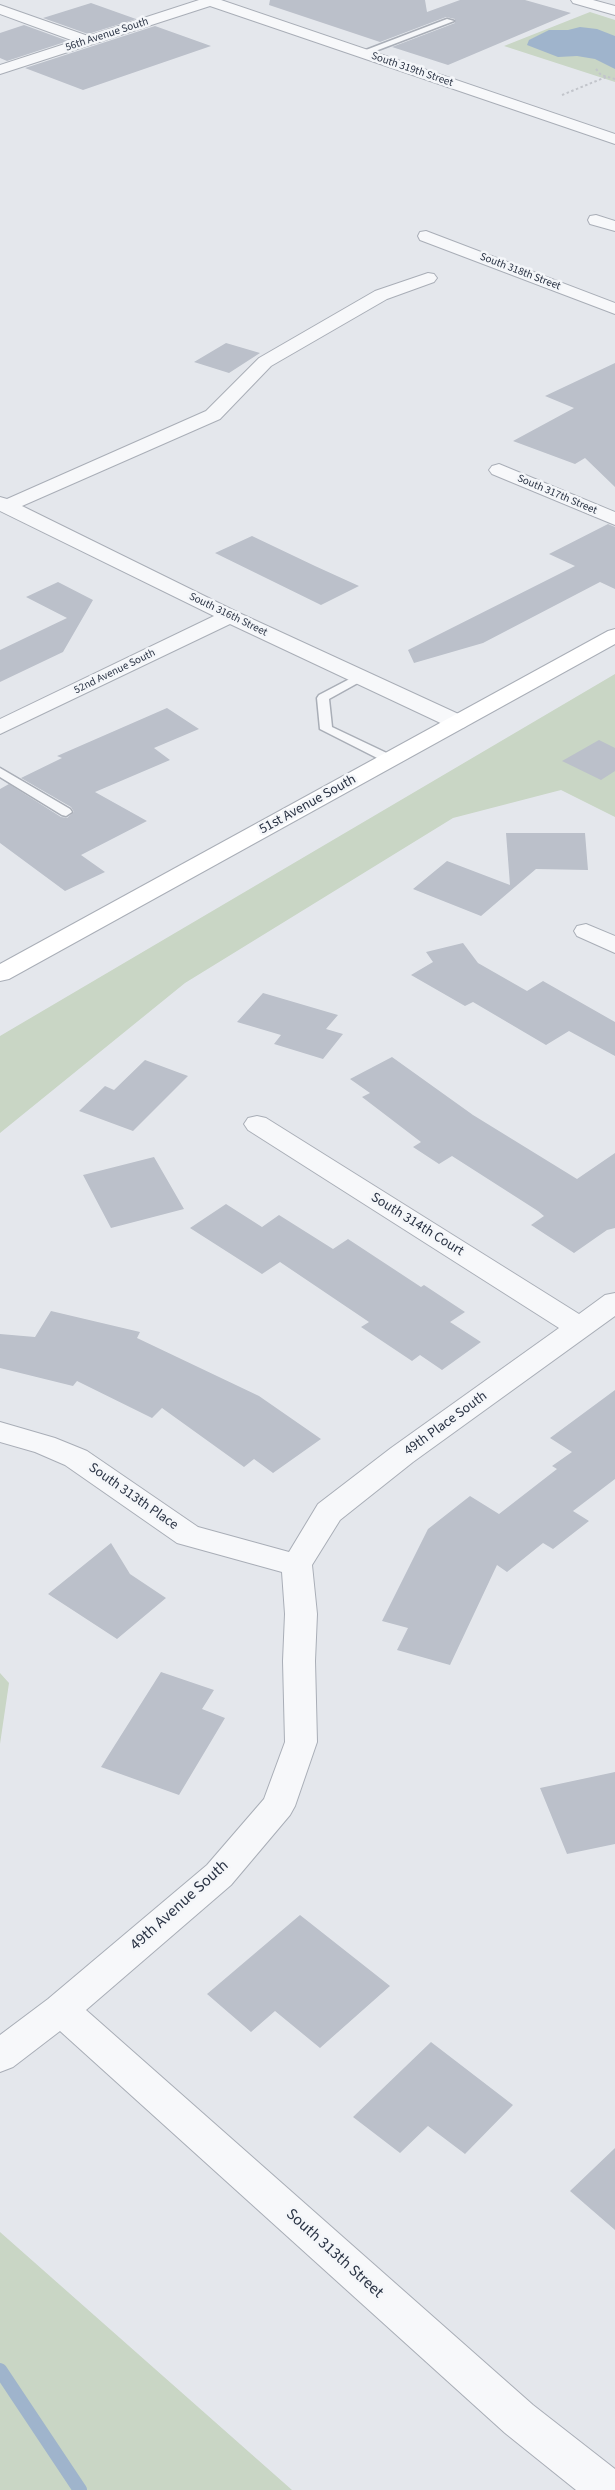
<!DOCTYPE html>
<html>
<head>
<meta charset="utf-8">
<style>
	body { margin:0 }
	canvas { display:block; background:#e4e7ec }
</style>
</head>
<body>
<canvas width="615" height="2490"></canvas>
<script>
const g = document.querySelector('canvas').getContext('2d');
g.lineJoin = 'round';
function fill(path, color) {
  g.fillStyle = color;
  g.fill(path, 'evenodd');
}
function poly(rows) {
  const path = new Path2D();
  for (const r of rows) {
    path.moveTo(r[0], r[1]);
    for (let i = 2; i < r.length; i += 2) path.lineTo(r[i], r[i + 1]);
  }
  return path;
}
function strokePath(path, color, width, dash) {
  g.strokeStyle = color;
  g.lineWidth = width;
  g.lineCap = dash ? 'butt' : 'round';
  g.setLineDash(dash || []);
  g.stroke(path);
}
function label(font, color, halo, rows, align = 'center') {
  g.font = font + ' "Source Sans 3",sans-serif';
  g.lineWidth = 5;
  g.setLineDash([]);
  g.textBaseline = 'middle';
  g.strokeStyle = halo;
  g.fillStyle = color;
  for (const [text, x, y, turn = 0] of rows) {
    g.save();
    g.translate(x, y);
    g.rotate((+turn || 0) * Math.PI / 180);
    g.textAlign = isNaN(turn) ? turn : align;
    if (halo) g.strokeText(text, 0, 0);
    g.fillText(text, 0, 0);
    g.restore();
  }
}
fill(poly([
	[590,12,615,20,615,82,504,46],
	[615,674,615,817,561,790,453,818,185,983,0,1133,0,1036],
	[0,1673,9,1683,0,1744],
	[0,2232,292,2490,0,2490]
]), '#c9d6c5');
fill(poly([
	[580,27,597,29,615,36,615,69,595,59,577,56,558,57,527,45,529,40,549,30,568,30]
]), '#9fb4cc');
strokePath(poly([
	[0,2370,80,2490]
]), '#9fb4cc', 14);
fill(poly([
	[270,0,425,0,427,12,460,0,525,0,571,13,448,65,392,47,455,23,455,19,446,17,380,42,269,5],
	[91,3,136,19,88,34,43,18],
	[24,25,68,41,7,61,0,58,0,33],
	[155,26,211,46,83,90,25,68],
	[226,343,260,353,229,373,194,362],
	[615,363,615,487,585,458,575,464,513,441,574,408,545,396],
	[608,524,615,527,615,589,600,582,483,643,414,663,408,650,575,566,549,554],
	[252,536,315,566,359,586,321,605,215,553],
	[58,582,93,600,63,652,0,682,0,650,67,618,26,597],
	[167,708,199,729,154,748,170,760,95,792,147,821,81,855,105,872,65,891,0,843,0,789,9,784,61,817,67,818,74,812,71,807,21,778,62,758,57,756],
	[599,740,615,748,615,771,601,780,562,761],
	[506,833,585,833,588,870,536,869,481,916,413,889,447,861,510,885],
	[463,943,478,963,527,991,543,981,615,1022,615,1056,569,1031,546,1045,473,1002,465,1006,411,975,433,962,426,952],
	[263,993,338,1015,326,1029,343,1034,323,1059,274,1044,281,1035,237,1022],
	[392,1057,473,1115,577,1179,615,1153,615,1228,607,1230,574,1253,531,1225,544,1216,538,1211,452,1156,439,1164,413,1147,421,1142,362,1097,370,1093,350,1079],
	[145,1060,188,1076,133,1131,79,1111,105,1086,114,1090],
	[154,1157,184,1209,111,1228,83,1175],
	[226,1204,262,1227,279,1215,333,1249,348,1239,421,1287,424,1285,465,1312,450,1322,481,1342,442,1370,420,1355,412,1361,361,1327,369,1322,280,1262,262,1274,190,1228],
	[51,1311,140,1332,137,1338,259,1396,321,1439,273,1473,254,1459,244,1467,162,1408,152,1418,77,1381,73,1386,0,1368,0,1334,35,1337],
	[615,1390,615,1479,573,1511,589,1521,553,1549,543,1543,507,1572,497,1565,450,1665,397,1650,408,1628,382,1621,428,1529,470,1496,499,1514,557,1469,552,1466,572,1452,550,1438],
	[111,1543,130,1574,166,1598,117,1639,48,1594],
	[161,1672,214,1690,202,1709,225,1718,179,1795,101,1767],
	[615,1772,615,1844,567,1854,540,1788],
	[300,1915,390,1986,320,2048,275,2011,251,2032,207,1994],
	[431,2042,513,2105,465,2154,428,2126,400,2153,353,2117],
	[615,2148,615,2230,570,2191]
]), '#bbc0ca');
const lane = poly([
	[447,19,454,21,365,55,358,53,447,19],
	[361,673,365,675,365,679,329,699,332,727,393,756,395,759,393,762,385,762,320,729,317,698,319,695,361,673],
	[0,768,70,809,72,812,66,816,62,815,0,777,0,768]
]);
const street = poly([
	[199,0,221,0,615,134,615,144,210,6,0,74,0,65,74,41,0,14,0,5,88,36,199,0],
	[571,0,593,0,615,6,615,15,573,3,571,0],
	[596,215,615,221,615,231,590,224,588,220,590,216,596,215],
	[426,231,615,303,615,314,420,240,418,236,420,232,426,231],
	[428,273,434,274,437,278,434,282,387,299,271,366,220,419,22,506,237,612,465,717,468,722,465,727,457,729,449,727,230,624,0,734,0,719,214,616,0,511,0,497,7,499,206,411,259,358,375,291,428,273],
	[499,464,615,512,615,525,492,474,489,470,492,466,499,464],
	[586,924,615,936,615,953,577,936,574,931,577,926,586,924],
	[257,1116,266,1118,579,1314,605,1295,615,1293,615,1316,413,1462,340,1520,312,1565,317,1614,315,1661,317,1742,295,1806,290,1815,231,1885,86,2010,533,2405,615,2469,615,2490,576,2490,505,2433,60,2031,13,2067,0,2072,0,2035,48,1999,207,1865,264,1799,285,1742,283,1661,285,1614,282,1572,177,1543,65,1465,35,1452,0,1442,0,1422,55,1438,87,1451,198,1527,289,1552,318,1504,391,1448,559,1328,248,1130,244,1124,248,1118,257,1116]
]);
const secondary = poly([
	[615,629,615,644,9,979,0,981,0,964,608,631,615,629]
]);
strokePath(lane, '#a9aeb7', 3);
strokePath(street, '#a9aeb7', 2);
strokePath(secondary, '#a9aeb7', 2);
strokePath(poly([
	[596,69,601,75,615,79],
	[562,95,606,77]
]), '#c2c5cb', 2, [2.5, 2.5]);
fill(lane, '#f7f8fa');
fill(street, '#f7f8fa');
fill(secondary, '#fff');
label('11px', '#2b3445', '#f4f6f9', [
	["56th Avenue South",107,35,-18],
	["South 319th Street",412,70,19],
	["South 318th Street",520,272,21],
	["South 317th Street",557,495,23],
	["South 316th Street",228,615,26],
	["52nd Avenue South",115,672,-26]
]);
label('14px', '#2b3445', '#f4f6f9', [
	["51st Avenue South",308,805,-29],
	["South 314th Court",417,1225,32],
	["49th Place South",446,1424,-36],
	["South 313th Place",133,1497,35]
]);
label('16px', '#2b3445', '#f4f6f9', [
	["49th Avenue South",180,1906,-42],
	["South 313th Street",334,2254,42]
]);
</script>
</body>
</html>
